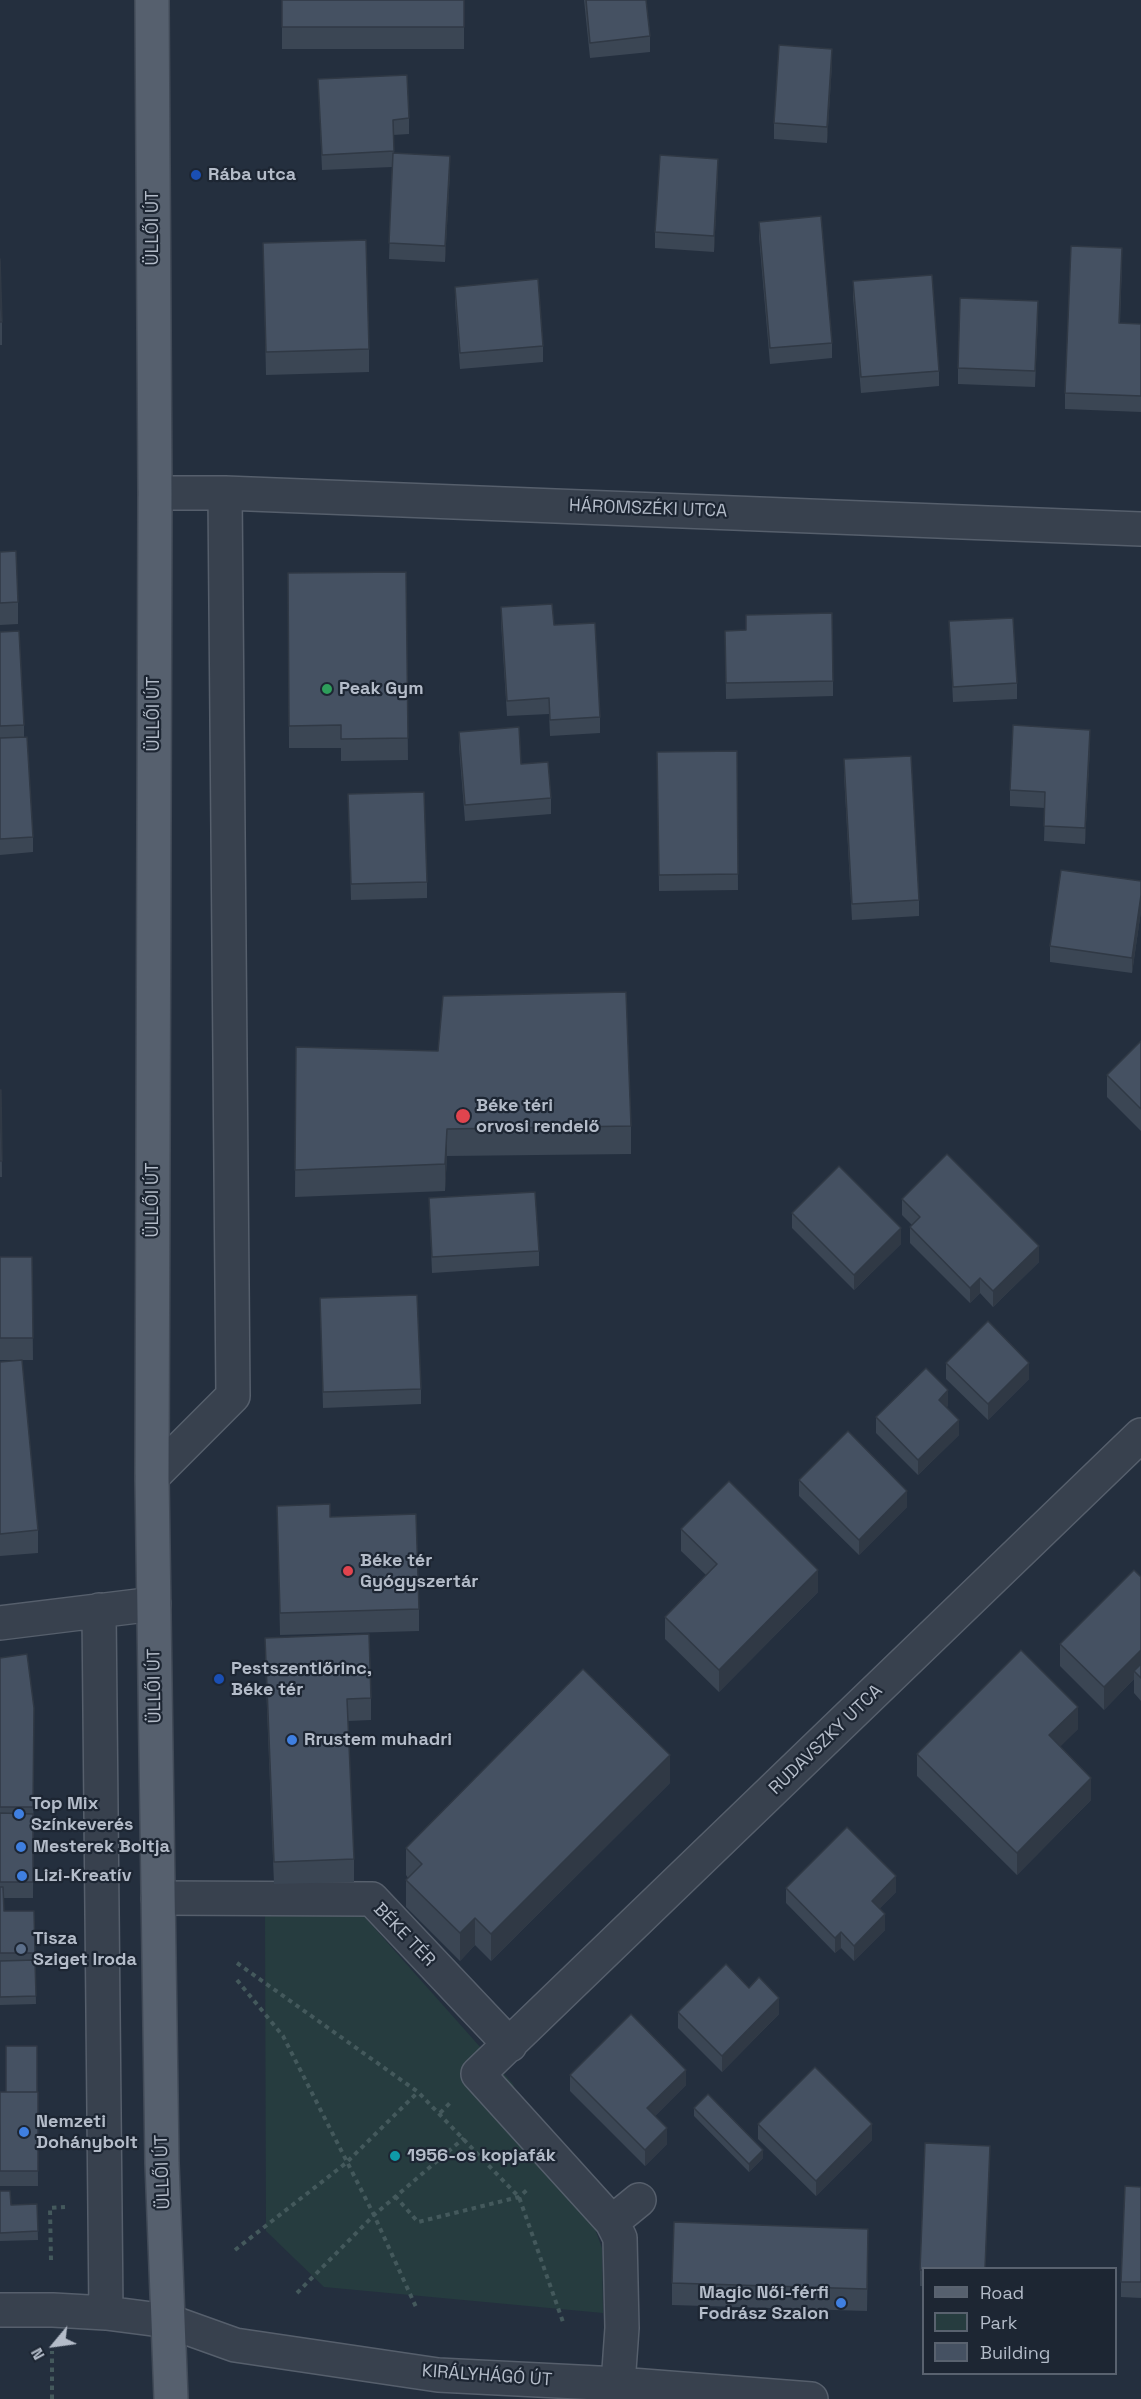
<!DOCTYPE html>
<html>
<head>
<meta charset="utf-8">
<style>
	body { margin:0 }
	#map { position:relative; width:1141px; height:2399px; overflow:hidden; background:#242f3e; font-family:"Space Grotesk",sans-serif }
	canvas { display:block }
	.legend { position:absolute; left:922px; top:2267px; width:195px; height:108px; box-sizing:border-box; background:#1d2633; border:2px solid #59626f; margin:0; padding:8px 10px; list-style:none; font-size:18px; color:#b4bcc9 }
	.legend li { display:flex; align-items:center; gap:12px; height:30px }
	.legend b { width:30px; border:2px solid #59626f }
	.north { position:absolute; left:24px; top:2315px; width:60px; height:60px; -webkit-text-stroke:4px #1d2633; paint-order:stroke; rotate:241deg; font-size:16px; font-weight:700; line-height:24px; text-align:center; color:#b4bcc9 }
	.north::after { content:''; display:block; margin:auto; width:21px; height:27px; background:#b4bcc9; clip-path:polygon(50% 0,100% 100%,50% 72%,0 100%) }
</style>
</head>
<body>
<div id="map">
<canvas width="1141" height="2399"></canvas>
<ul class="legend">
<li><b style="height:8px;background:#56606e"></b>Road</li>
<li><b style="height:16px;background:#263c3f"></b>Park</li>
<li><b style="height:16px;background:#455162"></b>Building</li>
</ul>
<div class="north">N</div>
</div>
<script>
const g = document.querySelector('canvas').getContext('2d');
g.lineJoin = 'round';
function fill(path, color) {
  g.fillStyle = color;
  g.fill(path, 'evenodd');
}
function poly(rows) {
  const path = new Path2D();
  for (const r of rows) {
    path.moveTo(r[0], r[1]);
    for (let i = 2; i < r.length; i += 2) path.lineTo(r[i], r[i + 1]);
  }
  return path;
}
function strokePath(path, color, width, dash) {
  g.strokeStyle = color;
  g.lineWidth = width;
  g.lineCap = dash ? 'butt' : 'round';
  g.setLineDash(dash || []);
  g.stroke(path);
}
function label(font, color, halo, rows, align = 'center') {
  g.font = font + ' "Space Grotesk",sans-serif';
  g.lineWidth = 4.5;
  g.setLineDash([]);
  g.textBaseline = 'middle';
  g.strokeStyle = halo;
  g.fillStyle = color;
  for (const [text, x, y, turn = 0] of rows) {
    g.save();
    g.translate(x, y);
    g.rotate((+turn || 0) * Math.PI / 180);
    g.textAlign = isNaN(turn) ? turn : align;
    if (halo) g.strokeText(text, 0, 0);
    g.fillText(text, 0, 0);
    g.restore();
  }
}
fill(poly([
	[362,1914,513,2084,553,2182,591,2218,602,2248,603,2313,324,2287,266,2231,265,1915]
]), '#263c3f');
const minor = poly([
	[155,493,225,493,1141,529],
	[152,1477,233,1396,225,493],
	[99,1610,106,2313],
	[0,1623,154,1604],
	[158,1898,372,1899,510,2045],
	[612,2222,478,2074,1141,1435],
	[0,2310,53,2310,106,2313,168,2321,235,2345,438,2375,618,2384,811,2399],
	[618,2384,622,2328,620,2238,612,2222,639,2200]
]);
const major = poly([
	[152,0,155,493,152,1477,162,2163,171,2399]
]);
strokePath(minor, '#565f6c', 36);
strokePath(major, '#414a57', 36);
strokePath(poly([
	[237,1963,418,2092,519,2197,563,2322],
	[237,1980,283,2036,374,2215,416,2307],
	[440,2113,450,2103],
	[395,2196,418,2222,519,2197,527,2190],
	[235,2250,346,2163,418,2092],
	[51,2260,50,2208,65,2207],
	[297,2293,374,2215,464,2138],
	[52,2399,52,2351]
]), '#44595c', 4, [4.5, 4.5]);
strokePath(minor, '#38414e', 33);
strokePath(major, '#56606e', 33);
fill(poly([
	[282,0,464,0,464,49,282,49],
	[584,0,646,0,650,36,650,52,590,58],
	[832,64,827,143,774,139,774,123],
	[318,79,409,118,409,134,393,135,394,153,450,172,445,262,389,259,392,167,322,170],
	[718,175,714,252,655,248,655,232],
	[759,222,832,343,832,358,770,364,759,237],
	[263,243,369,349,369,372,266,375],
	[0,259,2,322,2,345,0,345],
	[1122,263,1120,323,1141,324,1141,412,1065,409,1065,393],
	[853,281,939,371,939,386,861,393,853,297],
	[455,287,543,346,543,362,460,369,455,302],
	[1038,317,1035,387,958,384,958,368],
	[0,552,18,602,18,624,0,625],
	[406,572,408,760,341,761,341,748,289,748,288,573],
	[501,607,600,717,600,733,550,736,549,714,507,716,501,623],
	[949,621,1017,683,1017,699,953,702],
	[725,631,833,681,833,696,726,699],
	[0,632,24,725,24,737,33,837,33,852,0,855],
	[459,732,521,764,551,798,551,814,465,821,459,747],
	[1090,746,1085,844,1044,841,1045,808,1010,806,1010,790],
	[737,751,738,890,659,891,657,752],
	[844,759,919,900,919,916,852,920,844,775],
	[348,794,427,882,427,898,351,900],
	[1141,881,1141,911,1132,973,1050,962,1050,946],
	[1141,1041,1141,1131,1107,1097,1107,1075],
	[296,1047,631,1126,631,1154,447,1156,445,1191,295,1197],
	[0,1090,1,1090,2,1177,0,1177],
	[429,1198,539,1251,539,1266,432,1273],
	[902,1199,1039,1262,993,1307,980,1293,970,1303,910,1243,910,1227,912,1225,902,1215],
	[792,1213,901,1244,854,1290,792,1228],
	[0,1257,32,1257,33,1360,22,1360,38,1530,38,1553,0,1556,0,1362,20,1360,0,1360],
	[320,1298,421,1389,421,1404,323,1408],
	[946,1363,1029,1379,988,1420,946,1379],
	[948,1406,946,1407,959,1435,918,1475,876,1433,876,1417],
	[799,1480,907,1507,859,1555,799,1496],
	[277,1506,330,1517,419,1609,419,1631,280,1635],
	[681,1529,818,1592,719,1692,665,1639,665,1617,706,1575,681,1551],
	[1141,1577,1141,1701,1134,1693,1134,1679,1104,1710,1060,1666,1060,1644],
	[265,1638,371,1698,371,1720,348,1721,354,1859,354,1882,274,1884,265,1660],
	[0,1658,34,1708,33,1898,4,1898,4,1911,34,1911,36,2004,0,2005],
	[1078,1729,1060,1746,1091,1800,1017,1875,917,1776,917,1754],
	[670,1783,491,1961,475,1945,460,1961,406,1907,406,1880,408,1878,406,1875,406,1848],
	[786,1888,896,1892,879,1909,885,1930,854,1961,841,1948,835,1953,786,1903],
	[749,1988,779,2014,722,2072,678,2028,678,2012],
	[37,2046,38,2186,0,2186,0,2092,6,2092],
	[570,2075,686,2085,655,2116,667,2144,645,2166,570,2091],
	[694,2108,763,2158,749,2172,694,2116],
	[758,2124,872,2140,816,2196,758,2139],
	[990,2162,924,2268,924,2286,920,2286,920,2270],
	[1141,2187,1141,2298,1121,2297,1121,2282],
	[0,2191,11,2205,37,2204,38,2240,0,2241],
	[868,2251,867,2311,672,2305,672,2283]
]), '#3b4654');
fill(poly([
	[832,49,832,64,827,143,827,127],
	[450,156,450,172,445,262,445,246],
	[718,159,718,175,714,252,714,236],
	[1090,730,1090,746,1085,844,1085,828],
	[1141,895,1141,911,1132,973,1132,958],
	[447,1129,447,1156,445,1191,445,1164],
	[901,1228,901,1244,854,1290,854,1275],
	[1039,1246,1039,1262,993,1307,993,1291],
	[980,1278,980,1293,970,1303,970,1288],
	[1029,1363,1029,1379,988,1420,988,1404],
	[948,1390,948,1406,939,1415,939,1400],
	[959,1420,959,1435,918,1475,918,1460],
	[907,1491,907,1507,859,1555,859,1540],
	[818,1570,818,1592,719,1692,719,1670],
	[1141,1650,1141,1672,1134,1671,1134,1679,1104,1710,1104,1687],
	[1078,1707,1078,1729,1049,1758,1049,1735],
	[670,1755,670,1783,491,1961,491,1934],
	[1091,1778,1091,1800,1017,1875,1017,1853],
	[896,1876,896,1892,872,1916,872,1901],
	[885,1914,885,1930,854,1961,854,1946],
	[475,1918,475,1945,460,1961,460,1933],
	[841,1932,841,1948,835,1953,835,1938],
	[779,1998,779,2014,722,2072,722,2056],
	[686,2070,686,2085,647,2124,647,2108],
	[872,2124,872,2140,816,2196,816,2181],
	[667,2128,667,2144,645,2166,645,2150],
	[990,2146,990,2162,985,2268],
	[763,2150,763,2158,749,2172,749,2164]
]), '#303945');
const building = poly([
	[282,0,464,0,464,27,282,27,282,0],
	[586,0,646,0,650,36,590,43,586,0],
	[779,45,832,49,827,127,774,123,779,45],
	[407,75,409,118,393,120,394,151,322,155,318,79,407,75],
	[393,153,450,156,445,246,389,243,393,153],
	[660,155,718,159,714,236,655,232,660,155],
	[821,216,832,343,770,348,759,222,821,216],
	[366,240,369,349,266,352,263,243,366,240],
	[1071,246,1122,248,1119,323,1141,324,1141,396,1065,393,1071,246],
	[0,259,2,322,0,322,0,259],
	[932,275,939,371,861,377,853,281,932,275],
	[538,279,543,346,460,353,455,287,538,279],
	[960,298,1038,301,1035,371,958,368,960,298],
	[16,551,18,602,0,603,0,552,16,551],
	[406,572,408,738,341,739,341,725,289,726,288,573,406,572],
	[552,604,554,625,595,623,600,717,550,720,549,698,507,701,501,607,552,604],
	[832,613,833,681,726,683,725,631,746,630,746,615,832,613],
	[1013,618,1017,683,953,687,949,621,1013,618],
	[19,631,24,725,0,726,0,632,19,631],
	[1013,725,1090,730,1085,828,1044,826,1045,792,1010,790,1013,725],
	[519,727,521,764,548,762,551,798,465,805,459,732,519,727],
	[27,737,33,837,0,839,0,738,27,737],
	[737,751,738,874,659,875,657,752,737,751],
	[911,756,919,900,852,904,844,759,911,756],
	[424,792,427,882,351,884,348,794,424,792],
	[1061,870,1141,881,1141,895,1132,958,1050,946,1061,870],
	[626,992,631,1126,447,1129,445,1164,295,1170,296,1047,438,1051,443,996,626,992],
	[1141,1041,1141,1109,1107,1075,1141,1041],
	[0,1090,1,1090,2,1161,0,1161,0,1090],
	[947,1154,1039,1246,993,1291,980,1278,970,1288,910,1227,920,1217,902,1199,947,1154],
	[839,1166,901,1228,854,1275,792,1213,839,1166],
	[535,1192,539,1251,432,1257,429,1198,535,1192],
	[0,1257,32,1257,33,1338,0,1338,0,1257],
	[417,1295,421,1389,323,1392,320,1298,417,1295],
	[988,1321,1029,1363,988,1404,946,1363,988,1321],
	[22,1360,38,1530,0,1534,0,1362,22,1360],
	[926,1368,948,1390,939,1400,959,1420,918,1460,876,1417,926,1368],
	[848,1431,907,1491,859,1540,799,1480,848,1431],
	[729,1481,818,1570,719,1670,665,1617,717,1564,681,1529,729,1481],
	[330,1504,330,1517,416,1514,419,1609,280,1613,277,1506,330,1504],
	[1134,1570,1141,1577,1141,1650,1104,1687,1060,1644,1134,1570],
	[369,1634,371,1698,347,1699,354,1859,274,1862,265,1638,369,1634],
	[1021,1650,1078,1707,1049,1735,1091,1778,1017,1853,917,1754,1021,1650],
	[27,1654,34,1708,33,1807,0,1807,0,1658,27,1654],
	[1141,1664,1141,1678,1134,1671,1141,1664],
	[583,1669,670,1755,491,1934,475,1918,460,1933,406,1880,422,1864,406,1848,583,1669],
	[0,1813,33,1814,33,1882,0,1882,0,1813],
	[847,1827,896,1876,872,1901,885,1914,854,1946,841,1932,835,1938,786,1888,847,1827],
	[0,1887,3,1887,4,1911,34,1911,35,1953,0,1953,0,1887],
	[35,1960,36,1996,0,1997,0,1961,35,1960],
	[726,1964,749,1988,759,1977,779,1998,722,2056,678,2012,726,1964],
	[631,2014,686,2070,647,2108,667,2128,645,2150,570,2075,631,2014],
	[6,2046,37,2046,37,2092,6,2092,6,2046],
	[815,2067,872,2124,816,2181,758,2124,815,2067],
	[0,2092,38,2092,38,2171,0,2171,0,2092],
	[708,2094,763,2150,749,2164,694,2108,708,2094],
	[925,2143,990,2146,985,2268,924,2268,924,2270,920,2270,925,2143],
	[1125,2186,1141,2187,1141,2282,1121,2282,1125,2186],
	[0,2191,10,2191,11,2205,37,2204,38,2231,0,2233,0,2191],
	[674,2222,868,2229,867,2289,672,2283,674,2222]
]);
fill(building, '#455162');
strokePath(building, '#303945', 1.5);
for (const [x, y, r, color] of [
	[196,175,6,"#1a4fb4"],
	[327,689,6,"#2e9e5b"],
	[463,1116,8,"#e0444e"],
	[348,1571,6,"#e0444e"],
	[219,1679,6,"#1a4fb4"],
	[292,1740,6,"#3f7fe0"],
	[19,1814,6,"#3f7fe0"],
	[21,1847,6,"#3f7fe0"],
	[22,1876,6,"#3f7fe0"],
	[21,1949,6,"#5c6f8a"],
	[24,2132,6,"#3f7fe0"],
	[395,2156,6,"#0f9aa8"],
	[841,2303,6,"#3f7fe0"]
]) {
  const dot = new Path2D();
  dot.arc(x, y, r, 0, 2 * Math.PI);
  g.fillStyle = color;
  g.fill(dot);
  strokePath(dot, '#1d2633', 2);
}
label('bold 18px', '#b4bcc9', '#1d2633', [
	["Rába utca",208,175],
	["Peak Gym",339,689],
	["Béke téri",476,1106],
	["orvosi rendelő",476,1127],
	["Béke tér",360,1561],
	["Gyógyszertár",360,1582],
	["Pestszentlőrinc,",231,1669],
	["Béke tér",231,1690],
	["Rrustem muhadri",304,1740],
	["Top Mix",31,1804],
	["Színkeverés",31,1825],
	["Mesterek Boltja",33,1847],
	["Lizi-Kreatív",34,1876],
	["Tisza",33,1939],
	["Sziget Iroda",33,1960],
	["Nemzeti",36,2122],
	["Dohánybolt",36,2143],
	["1956-os kopjafák",407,2156],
	["Magic Női-férfi",829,2293,"right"],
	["Fodrász Szalon",829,2314,"right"]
], 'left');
label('18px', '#b4bcc9', '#1d2633', [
	["ÜLLŐI ÚT",153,228,-90],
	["HÁROMSZÉKI UTCA",648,509,2],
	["ÜLLŐI ÚT",154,714,-90],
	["ÜLLŐI ÚT",153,1200,-90],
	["ÜLLŐI ÚT",155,1686,-91],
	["RUDAVSZKY UTCA",826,1740,-44],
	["BÉKE TÉR",404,1935,46],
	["ÜLLŐI ÚT",163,2172,-92],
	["KIRÁLYHÁGÓ ÚT",487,2376,4]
]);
</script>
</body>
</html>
